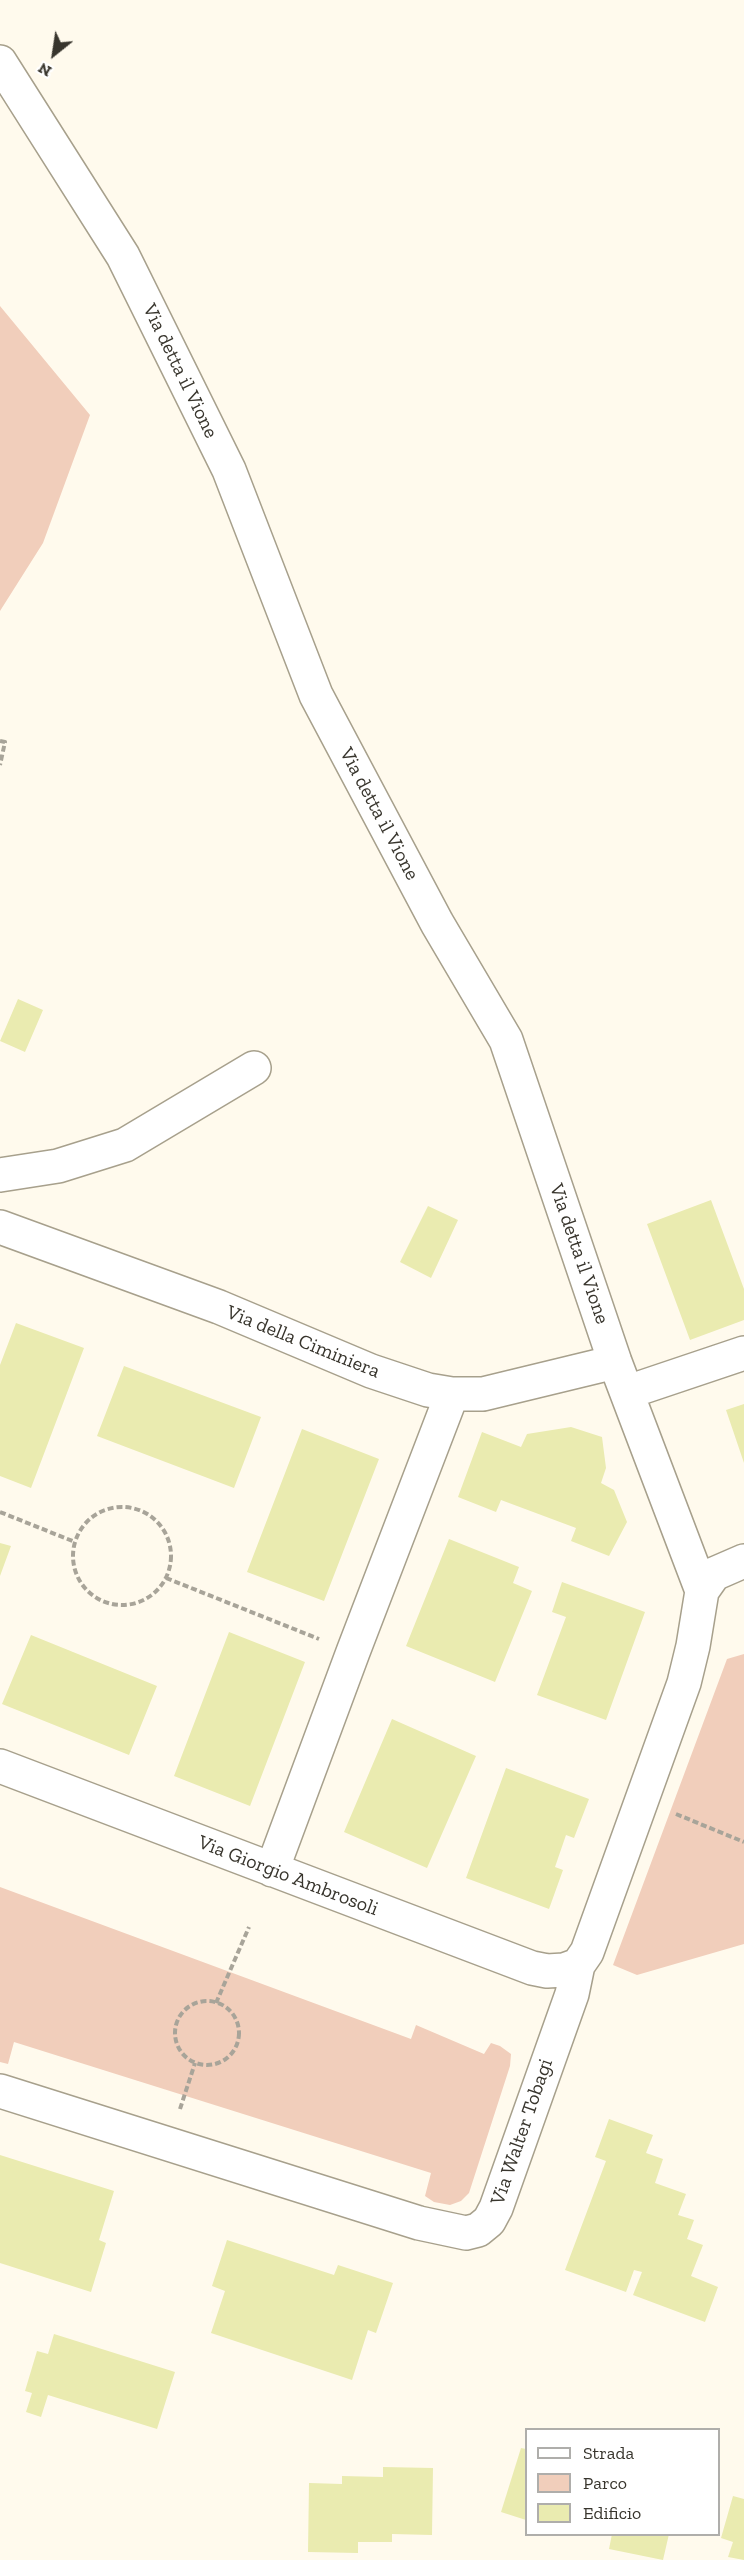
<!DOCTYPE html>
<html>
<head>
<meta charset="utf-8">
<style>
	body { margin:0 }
	#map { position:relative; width:744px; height:2560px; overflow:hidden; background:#fffaed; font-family:"Zilla Slab",serif }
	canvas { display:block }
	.legend { position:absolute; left:525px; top:2428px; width:195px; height:108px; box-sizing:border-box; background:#fff; border:2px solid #afaeab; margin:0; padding:8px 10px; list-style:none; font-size:18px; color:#38352d }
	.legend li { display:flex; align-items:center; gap:12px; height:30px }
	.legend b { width:30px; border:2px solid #afaeab }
	.north { position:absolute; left:24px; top:24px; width:60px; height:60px; -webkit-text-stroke:4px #fff; paint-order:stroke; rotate:210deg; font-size:16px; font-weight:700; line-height:24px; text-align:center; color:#38352d }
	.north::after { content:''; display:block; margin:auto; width:21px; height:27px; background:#38352d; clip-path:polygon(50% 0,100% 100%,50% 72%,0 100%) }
</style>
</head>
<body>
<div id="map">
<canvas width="744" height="2560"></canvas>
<ul class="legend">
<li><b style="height:8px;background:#fff"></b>Strada</li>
<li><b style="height:16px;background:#f1cebb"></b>Parco</li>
<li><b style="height:16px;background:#eaebb0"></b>Edificio</li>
</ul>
<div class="north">N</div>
</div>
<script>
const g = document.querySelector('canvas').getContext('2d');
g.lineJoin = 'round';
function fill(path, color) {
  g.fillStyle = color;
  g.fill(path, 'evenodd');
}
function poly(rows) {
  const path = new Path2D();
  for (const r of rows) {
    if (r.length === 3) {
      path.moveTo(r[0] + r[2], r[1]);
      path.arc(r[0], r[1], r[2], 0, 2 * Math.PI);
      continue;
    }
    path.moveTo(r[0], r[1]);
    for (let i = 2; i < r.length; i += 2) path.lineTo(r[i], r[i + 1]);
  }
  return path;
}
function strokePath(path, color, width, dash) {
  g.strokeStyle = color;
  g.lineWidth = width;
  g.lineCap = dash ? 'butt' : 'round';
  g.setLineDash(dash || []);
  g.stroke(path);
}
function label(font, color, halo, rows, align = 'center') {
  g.font = font + ' "Zilla Slab",serif';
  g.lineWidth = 4.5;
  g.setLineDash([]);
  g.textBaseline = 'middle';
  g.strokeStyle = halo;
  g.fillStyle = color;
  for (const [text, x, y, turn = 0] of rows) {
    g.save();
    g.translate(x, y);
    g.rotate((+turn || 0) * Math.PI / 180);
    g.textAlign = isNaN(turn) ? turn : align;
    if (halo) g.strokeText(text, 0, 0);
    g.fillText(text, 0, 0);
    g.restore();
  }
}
fill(poly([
	[0,306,90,415,43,543,0,611],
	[744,1654,744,1944,637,1975,613,1965,727,1659],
	[0,1887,411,2039,416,2025,484,2054,491,2043,500,2046,511,2054,510,2066,469,2193,461,2201,450,2205,434,2202,425,2196,431,2173,14,2042,8,2064,0,2062]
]), '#f1cebb');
fill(poly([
	[18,999,43,1010,25,1052,0,1041],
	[711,1200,744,1289,744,1320,690,1340,647,1224],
	[428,1206,458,1220,431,1278,400,1262],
	[16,1323,84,1348,31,1488,0,1476,0,1365],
	[124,1366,261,1417,234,1488,97,1436],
	[744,1404,744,1463,726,1410],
	[571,1427,602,1437,606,1468,601,1483,614,1490,627,1522,609,1556,571,1541,576,1528,501,1500,496,1512,458,1497,482,1432,521,1447,527,1434],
	[302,1429,379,1459,324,1601,247,1572],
	[449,1539,519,1567,513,1583,532,1591,495,1682,406,1646],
	[0,1543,11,1546,0,1576],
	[562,1582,645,1612,606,1720,537,1695,566,1617,552,1612],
	[229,1632,305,1662,250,1806,174,1776],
	[31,1635,157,1686,129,1755,2,1704],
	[392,1719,476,1756,427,1868,344,1832],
	[506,1768,589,1799,574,1838,566,1835,555,1867,563,1870,549,1909,466,1878],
	[609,2119,653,2135,646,2153,663,2159,655,2183,686,2194,678,2215,694,2220,687,2239,703,2245,691,2276,718,2287,705,2322,633,2295,642,2272,634,2270,626,2292,565,2270,606,2161,595,2157],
	[0,2155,114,2191,99,2240,106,2243,91,2292,0,2263],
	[227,2240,334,2275,338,2265,393,2283,376,2333,368,2330,352,2380,211,2333,225,2291,212,2286],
	[54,2334,175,2372,157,2429,48,2395,41,2417,26,2412,32,2393,25,2391,37,2351,48,2354],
	[521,2448,526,2449,526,2520,501,2512],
	[383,2467,433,2468,432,2535,392,2534,392,2542,358,2542,358,2553,308,2552,309,2483,342,2484,342,2476,383,2477],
	[733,2496,744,2499,744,2560,728,2557,733,2542,721,2538],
	[612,2534,669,2534,663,2560,609,2549]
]), '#eaebb0');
const minor = poly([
	[0,62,123,256,229,470,316,695,437,923,506,1040,615,1362,702,1591],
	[0,1175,58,1166,125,1145,254,1068],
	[0,1227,219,1307,371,1371,428,1390,452,1394,483,1394,615,1362],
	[628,1392,744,1353],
	[0,1766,532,1968,547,1971,564,1970,578,1965],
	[272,1870,353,1652,452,1394],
	[0,2091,419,2223,466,2233,478,2230,489,2221,496,2208,572,1994,578,1965,587,1952,684,1683,693,1646,702,1591,714,1574,744,1561]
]);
strokePath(minor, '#a7a08c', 36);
strokePath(poly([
	[0,741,5,742,0,765],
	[122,1556,49],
	[0,1512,75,1542],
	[166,1578,319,1639],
	[676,1814,744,1842],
	[207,2033,32],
	[216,2003,249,1927],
	[180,2109,195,2063]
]), '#a8a499', 4, [6, 3]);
strokePath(minor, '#fff', 33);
label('20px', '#38352d', '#fff', [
	["Via detta il Vione",180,371,64],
	["Via detta il Vione",379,814,62],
	["Via detta il Vione",579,1254,71],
	["Via della Ciminiera",303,1342,22],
	["Via Giorgio Ambrosoli",288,1876,21],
	["Via Walter Tobagi",522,2132,-71]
]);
</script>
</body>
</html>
